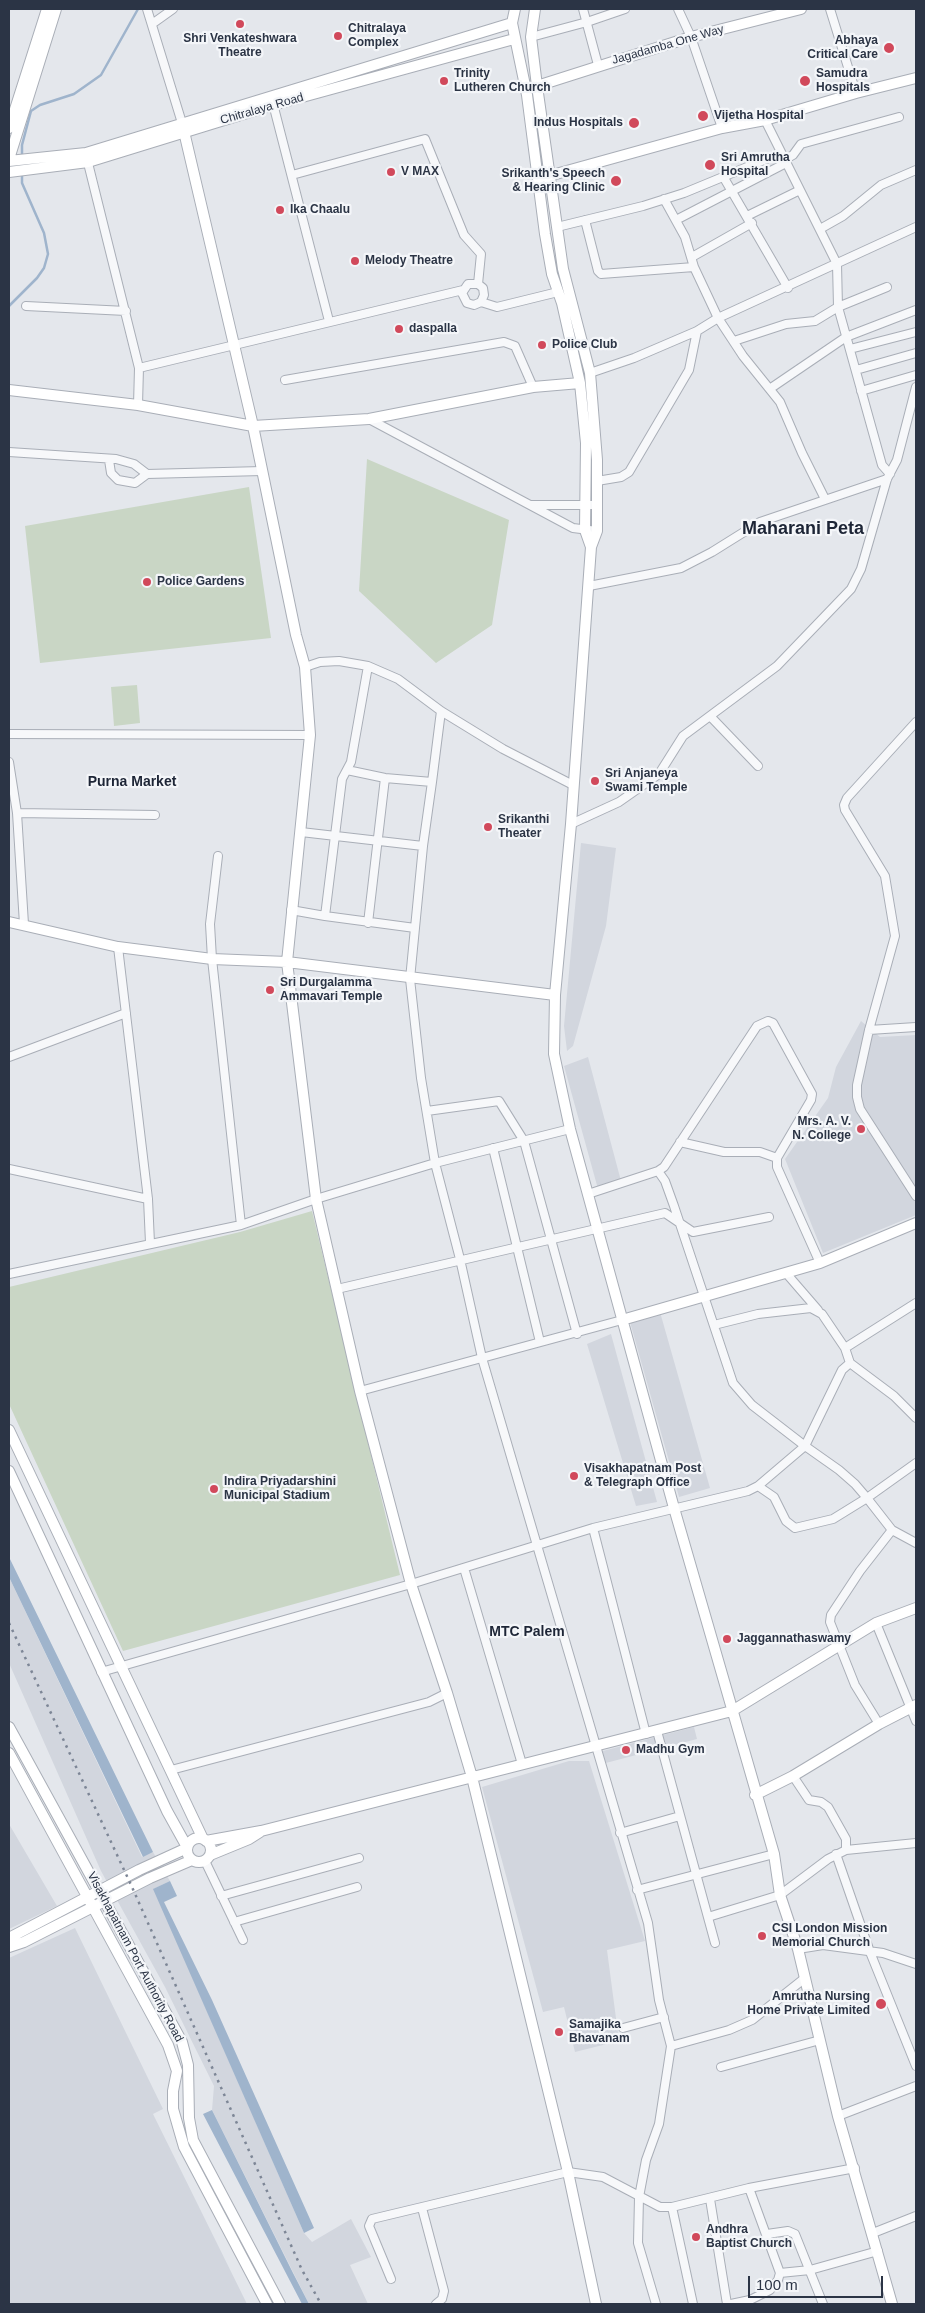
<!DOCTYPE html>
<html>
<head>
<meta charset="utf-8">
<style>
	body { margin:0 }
	#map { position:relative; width:925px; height:2313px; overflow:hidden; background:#e4e7ec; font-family:Arial,sans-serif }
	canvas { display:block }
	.frame { position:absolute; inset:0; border:10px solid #2b3445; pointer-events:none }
	.scale { position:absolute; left:748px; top:2276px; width:135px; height:22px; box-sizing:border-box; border:2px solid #2b3445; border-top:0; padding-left:6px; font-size:15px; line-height:18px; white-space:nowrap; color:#2b3445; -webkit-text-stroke:4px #f4f6f9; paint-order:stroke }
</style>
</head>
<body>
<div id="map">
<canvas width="925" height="2313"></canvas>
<div class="frame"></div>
<div class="scale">100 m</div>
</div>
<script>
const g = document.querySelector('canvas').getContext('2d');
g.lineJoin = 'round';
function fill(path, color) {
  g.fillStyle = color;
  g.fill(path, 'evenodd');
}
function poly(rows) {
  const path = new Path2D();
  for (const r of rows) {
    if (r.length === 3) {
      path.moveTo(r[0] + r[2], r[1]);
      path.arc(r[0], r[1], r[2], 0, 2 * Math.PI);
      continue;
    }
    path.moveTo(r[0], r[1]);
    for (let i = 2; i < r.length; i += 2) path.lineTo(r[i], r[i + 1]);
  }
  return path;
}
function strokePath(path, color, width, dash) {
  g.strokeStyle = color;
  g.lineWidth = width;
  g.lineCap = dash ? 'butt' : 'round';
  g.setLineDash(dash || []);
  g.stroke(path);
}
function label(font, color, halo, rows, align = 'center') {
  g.font = font + ' Arial,sans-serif';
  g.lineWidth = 4.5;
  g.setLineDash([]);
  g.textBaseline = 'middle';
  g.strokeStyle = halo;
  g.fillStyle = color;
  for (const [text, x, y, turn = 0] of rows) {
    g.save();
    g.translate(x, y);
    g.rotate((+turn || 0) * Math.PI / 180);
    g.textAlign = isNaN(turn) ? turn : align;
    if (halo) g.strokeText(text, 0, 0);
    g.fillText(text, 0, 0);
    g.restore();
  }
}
fill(poly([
	[581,843,616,848,606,926,573,1046,567,1051,564,1026],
	[861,1021,880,1037,916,1035,916,1215,823,1253,785,1159,828,1098,836,1067],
	[588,1057,621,1181,598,1189,564,1066],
	[660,1312,710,1488,679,1497,630,1322],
	[611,1334,657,1502,636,1506,587,1344],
	[9,1577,142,1857,153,1852,170,1881,154,1889,304,2233,312,2242,351,2219,371,2257,350,2265,368,2304,309,2304,212,2110,214,2086,165,1987,101,1871,9,1663],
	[694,1727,697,1739,602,1764,599,1752],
	[569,1761,589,1761,645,1941,607,1950,619,2041,575,2052,564,2007,543,2012,482,1787],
	[9,1824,57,1906,9,1929],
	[75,1928,163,2109,153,2114,247,2304,9,2304,9,1958]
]), '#d2d6de');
fill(poly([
	[367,459,509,520,492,625,436,663,359,591],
	[249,487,271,638,40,663,25,526],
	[137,685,140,723,114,726,111,687],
	[312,1211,400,1575,123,1651,9,1404,9,1287,240,1232]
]), '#c9d6c5');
fill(poly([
	[9,1557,153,1852,143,1857,9,1577],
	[170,1881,177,1896,164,1902,212,2000,314,2228,304,2233,153,1889],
	[212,2110,293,2273,309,2304,302,2304,203,2114]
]), '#9fb4cc');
strokePath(poly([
	[22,158,22,145,31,111,40,105,74,94,101,75,138,9],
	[9,306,37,278,44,268,48,254,44,233,22,183,22,174]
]), '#9fb4cc', 2.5);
const street = poly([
	[147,9,182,123],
	[583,9,598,65],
	[678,9,691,37,722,128],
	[830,9,856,93],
	[152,24,173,9],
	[531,37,587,22,625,9],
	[272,100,329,321],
	[765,120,837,264,838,307,882,465,890,474],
	[87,159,139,368,138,405],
	[784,160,793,155,801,144,899,117],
	[292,175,425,139,464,235,481,254,478,284],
	[724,178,788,288],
	[664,199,685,237,694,267,718,318,743,356,780,402,802,453,825,499],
	[747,216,800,190],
	[585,220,598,271,601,274,694,267],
	[676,220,786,163],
	[557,227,643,206,684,193,781,153],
	[820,229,843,216,881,185,916,170],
	[692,257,752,223],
	[481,302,484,295,483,288,478,284,468,284,462,293,467,303,474,305,481,302,497,307,558,292],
	[26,306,126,311],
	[734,341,786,324,815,321,838,307,887,287],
	[850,349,916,332],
	[139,368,463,290],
	[856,370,916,353],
	[590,373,634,358,697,331,718,318,916,227],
	[285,380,504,342,515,346,533,387],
	[771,388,846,337,916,310],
	[861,391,916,375],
	[369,419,573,528,597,531],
	[9,452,116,459,134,464,147,474,262,471],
	[109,460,111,473,118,480,135,483,147,474],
	[597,481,621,477,629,472,689,370,697,331],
	[531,505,597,505],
	[589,586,681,568,712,552,760,522,887,479],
	[305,667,320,662,339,661,368,666,398,679,441,711,503,749,573,785],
	[710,716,758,766],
	[916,722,847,798,844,805,845,810,885,876,895,936,869,1030,857,1085,857,1097,860,1109,916,1196],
	[9,734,310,735],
	[9,762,17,813,24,924],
	[347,770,385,778,432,782,441,711],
	[432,782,423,846,410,979,421,1078,435,1163,460,1259,482,1358,648,1923,659,2000,671,2046,659,2124,646,2160,639,2197,638,2243,656,2304],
	[17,813,155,815],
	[571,824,619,802,659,774,683,736,777,666,851,589,861,569,887,479,897,460,916,387],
	[301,832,423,846],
	[218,856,210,924,212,959,241,1225],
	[291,910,325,916,342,779,351,762,368,666],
	[325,916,415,928],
	[368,923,385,778],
	[118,947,148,1199,150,1243],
	[869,1030,916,1027],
	[9,1057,126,1013],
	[427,1111,499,1101,524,1141,577,1334],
	[680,1142,724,1152,760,1152,777,1158],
	[493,1148,540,1342],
	[9,1169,148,1199],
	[658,1171,665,1181,674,1206,733,1383,752,1405,805,1446,842,1370,850,1363,894,1396,916,1418],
	[588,1194,658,1171,664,1167,757,1026,768,1021,773,1023,812,1094,811,1100,777,1158,777,1167,820,1263],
	[786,1273,818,1310],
	[9,1274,241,1225,316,1199,435,1163,570,1129],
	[337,1289,665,1213,693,1232,769,1217],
	[714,1325,758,1314,811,1308,822,1314,845,1348],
	[850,1363,845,1348,916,1303],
	[360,1391,622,1320],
	[758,1486,774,1497,786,1521,795,1528,833,1519,867,1498,892,1530,860,1571,831,1615,830,1622,855,1685,879,1724],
	[593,1528,646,1734],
	[892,1530,916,1543],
	[464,1568,522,1764],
	[876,1623,916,1721],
	[101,1672,411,1584,593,1528,748,1491,758,1486,805,1446,839,1470,855,1484,867,1498,916,1463],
	[657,1731,715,1943],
	[171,1770,429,1702,447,1693],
	[793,1776,809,1800,821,1802,828,1807,846,1839,846,1850],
	[620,1833,680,1816],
	[836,1854,870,1952,916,2066],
	[205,1861,243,1940],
	[637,1890,774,1854],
	[221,1896,359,1858],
	[708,1917,780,1895,828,1859,846,1850,916,1843],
	[234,1922,357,1887],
	[798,1949,823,1945,883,1953,916,1964],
	[623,2028,664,2017],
	[671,2046,729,2030,752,2020,805,1978],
	[721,2067,820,2040],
	[838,2116,916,2086],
	[710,2199,727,2304],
	[672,2207,693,2304],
	[422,2208,444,2291,442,2299,436,2304],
	[873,2233,916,2216],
	[767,2234,788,2231,795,2234,823,2304],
	[780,2273,810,2270,878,2251],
	[391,2279,369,2226,372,2219,568,2172,603,2177,660,2207,672,2207,749,2188,855,2168],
	[731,2304,750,2300,770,2290,778,2280,780,2273,749,2188]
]);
const secondary = poly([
	[515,9,512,23,527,95,545,234,552,274,562,303,580,383,586,443,585,530,591,547],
	[535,9,531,37,537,86,563,269,590,373,597,460,597,531,591,547,571,824,555,995,554,1054,570,1129,674,1508,774,1854,780,1895,798,1949,838,2116,892,2304],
	[537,86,691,37,801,9],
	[182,123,253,426,296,635,305,667,310,735,287,962,316,1199,360,1391,411,1584,447,1693,472,1777,568,2172,596,2304],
	[9,128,47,9],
	[9,159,56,9],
	[9,161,86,153,512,23],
	[9,172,88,162,273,105,514,39],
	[545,177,722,128,765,120,856,93,916,78],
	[9,390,138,405,253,426,369,419,533,387,580,383],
	[9,922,118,947,212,959,287,962,555,995],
	[622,1320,820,1263,916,1223],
	[9,1430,203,1839],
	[9,1471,167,1811,187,1847],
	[9,1727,182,2042,188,2065,189,2118,193,2140,280,2304],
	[9,1753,168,2045,177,2071,173,2091,173,2109,184,2147,267,2304],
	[755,1795,793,1776,879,1724,916,1705],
	[199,1850,12],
	[206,1841,261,1831,732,1711,876,1623,916,1608],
	[210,1855,249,1839,260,1832],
	[9,1938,139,1870,187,1848],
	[9,1947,24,1942,150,1878,192,1860]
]);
strokePath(street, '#a9aeb7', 10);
strokePath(secondary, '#a9aeb7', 12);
strokePath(street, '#f7f8fa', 8);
strokePath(secondary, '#fff', 10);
strokePath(poly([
	[9,1623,132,1887,302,2270,321,2304]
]), '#7d8696', 2.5, [2.5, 5]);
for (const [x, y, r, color] of [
	[240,24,5,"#d1495b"],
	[338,36,5,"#d1495b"],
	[889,48,6,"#d1495b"],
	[444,81,5,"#d1495b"],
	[805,81,6,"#d1495b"],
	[703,116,6,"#d1495b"],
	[634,123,6,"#d1495b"],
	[710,165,6,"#d1495b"],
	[391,172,5,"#d1495b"],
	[616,181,6,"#d1495b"],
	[280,210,5,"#d1495b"],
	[355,261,5,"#d1495b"],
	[399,329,5,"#d1495b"],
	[542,345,5,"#d1495b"],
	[147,582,5,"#d1495b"],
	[595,781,5,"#d1495b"],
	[488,827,5,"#d1495b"],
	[270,990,5,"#d1495b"],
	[861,1129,5,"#d1495b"],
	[574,1476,5,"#d1495b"],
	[214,1489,5,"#d1495b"],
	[727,1639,5,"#d1495b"],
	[626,1750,5,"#d1495b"],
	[762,1936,5,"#d1495b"],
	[881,2004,6,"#d1495b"],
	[559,2032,5,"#d1495b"],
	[696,2237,5,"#d1495b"]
]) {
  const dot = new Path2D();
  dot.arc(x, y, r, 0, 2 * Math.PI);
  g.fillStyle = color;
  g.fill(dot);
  strokePath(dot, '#f4f6f9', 2);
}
label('bold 12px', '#2b3445', '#f4f6f9', [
	["Chitralaya",348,29],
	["Complex",348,43],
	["Shri Venkateshwara",240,39,"center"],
	["Theatre",240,53,"center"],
	["Abhaya",878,41,"right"],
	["Critical Care",878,55,"right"],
	["Trinity",454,74],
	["Lutheren Church",454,88],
	["Samudra",816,74],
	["Hospitals",816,88],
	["Vijetha Hospital",714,116],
	["Indus Hospitals",623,123,"right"],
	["Sri Amrutha",721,158],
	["Hospital",721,172],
	["V MAX",401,172],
	["Srikanth's Speech",605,174,"right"],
	["& Hearing Clinic",605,188,"right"],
	["Ika Chaalu",290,210],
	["Melody Theatre",365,261],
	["daspalla",409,329],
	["Police Club",552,345],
	["Police Gardens",157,582],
	["Sri Anjaneya",605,774],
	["Swami Temple",605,788],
	["Srikanthi",498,820],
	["Theater",498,834],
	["Sri Durgalamma",280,983],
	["Ammavari Temple",280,997],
	["Mrs. A. V.",851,1122,"right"],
	["N. College",851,1136,"right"],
	["Visakhapatnam Post",584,1469],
	["& Telegraph Office",584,1483],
	["Indira Priyadarshini",224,1482],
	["Municipal Stadium",224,1496],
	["Jaggannathaswamy",737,1639],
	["Madhu Gym",636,1750],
	["CSI London Mission",772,1929],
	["Memorial Church",772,1943],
	["Amrutha Nursing",870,1997,"right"],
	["Home Private Limited",870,2011,"right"],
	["Samajika",569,2025],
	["Bhavanam",569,2039],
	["Andhra",706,2230],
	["Baptist Church",706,2244]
], 'left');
label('12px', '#2b3445', '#f4f6f9', [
	["Jagadamba One Way",668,45,-16],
	["Chitralaya Road",262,109,-16],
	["Visakhapatnam Port Authority Road",135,1957,62]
]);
label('bold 14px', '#1d2536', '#f4f6f9', [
	["Purna Market",132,782],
	["MTC Palem",527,1632]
]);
label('bold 18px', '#1d2536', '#f4f6f9', [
	["Maharani Peta",803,529]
]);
</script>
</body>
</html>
